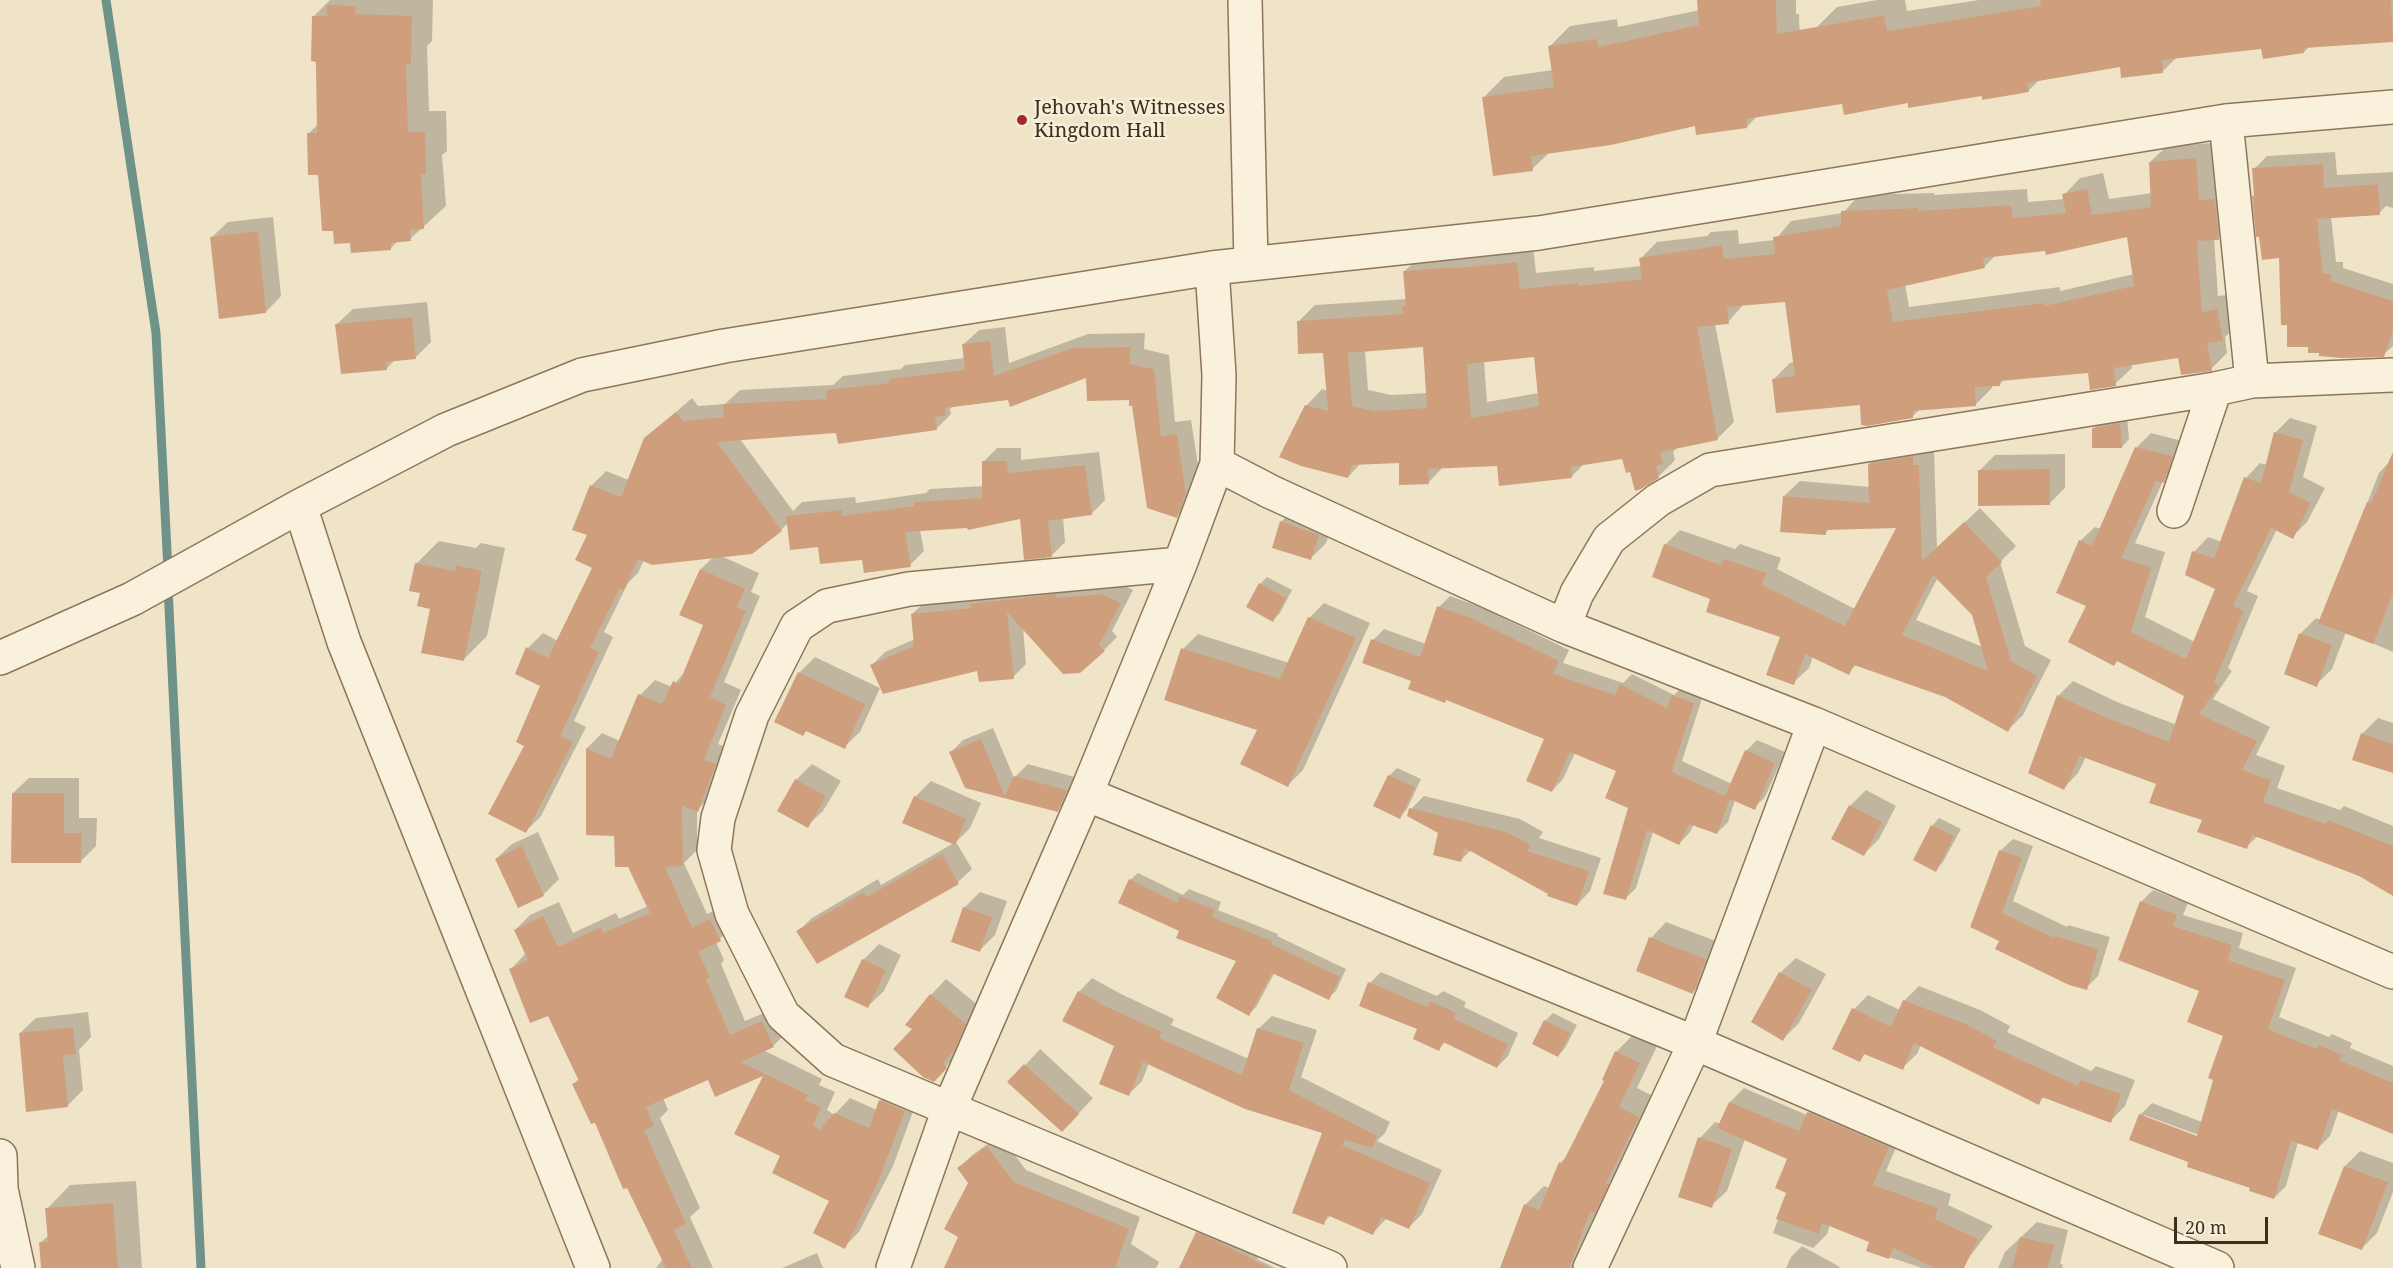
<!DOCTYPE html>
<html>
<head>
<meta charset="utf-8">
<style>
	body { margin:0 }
	#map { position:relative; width:2393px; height:1268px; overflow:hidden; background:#f0e4c8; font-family:"Noto Serif",serif }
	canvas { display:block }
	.scale { position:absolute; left:2174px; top:1217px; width:94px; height:27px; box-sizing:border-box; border:3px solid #3d2e20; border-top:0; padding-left:8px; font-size:18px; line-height:21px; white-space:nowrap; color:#3d2e20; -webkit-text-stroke:4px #f7eed8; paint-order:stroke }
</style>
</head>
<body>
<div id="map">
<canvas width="2393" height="1268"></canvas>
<div class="scale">20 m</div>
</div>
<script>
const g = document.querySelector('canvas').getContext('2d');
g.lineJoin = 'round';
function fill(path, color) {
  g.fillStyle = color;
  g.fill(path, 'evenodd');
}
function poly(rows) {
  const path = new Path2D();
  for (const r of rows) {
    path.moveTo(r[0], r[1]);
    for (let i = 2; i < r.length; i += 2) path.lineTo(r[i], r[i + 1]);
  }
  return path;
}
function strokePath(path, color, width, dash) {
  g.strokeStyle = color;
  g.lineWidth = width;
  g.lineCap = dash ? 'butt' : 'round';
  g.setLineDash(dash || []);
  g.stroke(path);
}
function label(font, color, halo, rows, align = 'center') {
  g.font = font + ' "Noto Serif",serif';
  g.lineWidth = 5;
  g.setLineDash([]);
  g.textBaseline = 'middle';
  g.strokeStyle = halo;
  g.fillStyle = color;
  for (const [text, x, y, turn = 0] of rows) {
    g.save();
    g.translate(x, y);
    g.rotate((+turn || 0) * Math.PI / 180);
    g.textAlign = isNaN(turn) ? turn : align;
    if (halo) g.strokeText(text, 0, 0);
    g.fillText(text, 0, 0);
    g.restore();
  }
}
fill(poly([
	[330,0,433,0,432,41,427,46,429,111,446,111,447,151,442,155,446,206,410,239,399,240,390,249,352,241,334,229,309,133,318,124,314,16],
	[1699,0,1796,0,1796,14,1799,14,1801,66,1816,28,1837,7,1877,0,1905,0,1907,11,1979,0,2177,0,2182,52,2162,72,2121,66,2040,79,2028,91,1909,101,1843,102,1757,116,1747,127,1696,124,1550,152,1532,169,1483,98,1504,77,1553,70,1550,46,1570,26,1617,19,1618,27,1700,10],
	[2192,0,2393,0,2393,41,2309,47,2304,52,2262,48],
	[2212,143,2215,184,2231,183,2235,222,2218,238,2214,238,2218,296,2234,294,2239,323,2225,337,2227,353,2211,369,2179,356,2131,364,2132,368,2115,384,2089,371,2005,379,2000,384,1992,385,1992,388,1975,405,1920,409,1912,417,1774,379,1790,363,1794,362,1786,301,1744,304,1728,322,1715,324,1734,422,1717,439,1679,446,1673,452,1675,460,1658,477,1632,470,1623,457,1584,464,1571,477,1498,465,1444,466,1428,483,1400,461,1361,463,1348,477,1306,406,1322,389,1328,391,1324,351,1298,322,1315,305,1407,299,1405,271,1421,255,1533,246,1536,273,1594,267,1594,271,1641,266,1640,259,1657,242,1707,236,1711,232,1738,230,1739,244,1775,240,1791,221,1843,213,1859,195,1934,193,1934,195,2027,189,2028,202,2064,199,2064,195,2080,178,2103,173,2109,199,2152,193,2150,162,2167,146],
	[2128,236,2134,274,2060,291,2060,287,1909,307,1905,284,1984,267,1996,255],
	[1424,345,1428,393,1391,395,1368,390,1365,350],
	[1536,355,1539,393,1487,402,1484,361],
	[2335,152,2337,175,2393,172,2393,208,2386,206,2379,213,2331,216,2336,262,2343,262,2343,268,2393,284,2393,346,2383,355,2280,256,2256,195,2254,169,2267,156],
	[273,217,281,296,266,312,212,237,228,222],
	[427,302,431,342,415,358,396,359,386,369,337,324,353,309],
	[1005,327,1009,363,1088,334,1145,333,1144,349,1169,355,1175,422,1191,420,1200,478,1192,501,1177,516,1130,399,1087,376,1009,399,954,405,950,409,951,414,936,429,838,431,740,439,793,511,802,502,855,497,856,503,926,493,930,489,984,486,983,462,997,448,1021,448,1021,460,1099,452,1105,500,1091,514,1063,517,1065,542,1051,556,1021,517,969,526,920,530,924,551,910,565,863,559,819,545,789,522,781,530,721,556,759,573,751,592,760,596,724,682,741,690,718,744,730,749,713,795,697,810,697,850,684,863,707,914,726,905,735,925,716,942,724,960,721,964,745,1021,778,1007,788,1031,773,1046,763,1050,822,1079,819,1085,835,1092,827,1110,834,1115,850,1098,877,1110,880,1101,896,1086,919,1095,893,1166,859,1232,844,1247,831,1201,782,1156,736,1133,766,1073,716,1095,708,1078,663,1098,668,1110,660,1118,700,1208,690,1217,713,1268,656,1268,663,1259,596,1121,574,1084,579,1078,549,1014,511,969,526,953,515,930,530,915,559,902,573,933,616,913,619,919,648,906,616,835,587,834,587,748,602,733,620,741,640,695,655,680,672,687,687,669,705,624,681,614,701,569,713,557,644,560,638,573,628,583,604,632,613,637,574,721,586,727,541,816,526,831,526,745,542,685,528,648,543,633,558,641,594,567,589,534,574,529,592,485,606,471,629,480,645,439,692,398,698,406,725,404,740,390,833,385,843,376,901,369,905,365,965,358,964,344,979,330],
	[2127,417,2129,439,2122,447,2094,428,2101,421],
	[2290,418,2317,426,2303,477,2325,488,2307,522,2292,537,2277,529,2247,591,2258,596,2228,668,2232,671,2213,699,2270,727,2256,755,2285,766,2277,788,2340,810,2344,806,2393,826,2393,894,2360,875,2258,836,2246,847,2204,819,2158,783,2086,757,2078,773,2064,788,2058,696,2073,681,2117,702,2177,725,2186,695,2118,660,2114,664,2088,605,2080,541,2095,527,2101,529,2136,448,2151,433,2186,442,2178,467,2163,481,2135,543,2165,552,2145,617,2195,642,2217,589,2194,552,2208,537,2222,542,2246,478,2260,463,2267,465,2275,433],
	[1885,449,1934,450,1937,548,1980,508,2016,546,2000,562,2025,646,2051,660,2023,715,2008,730,1945,695,1857,664,1848,673,1813,656,1809,668,1793,683,1782,636,1712,598,1665,545,1680,530,1735,549,1740,544,1781,558,1777,569,1855,609,1899,527,1830,528,1825,533,1784,496,1800,481,1870,487,1869,464],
	[1938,577,1973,614,1983,647,1916,620],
	[2065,454,2065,488,2049,504,1980,470,1995,455],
	[2393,455,2393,652,2346,632,2332,669,2316,685,2286,673,2301,633,2316,618,2321,620,2379,473,2390,461],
	[1297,506,1334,519,1326,543,1311,558,1281,522],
	[439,541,476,548,481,543,505,548,487,636,464,659,422,592,416,564],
	[1267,577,1292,590,1280,613,1273,620,1260,584],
	[1116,581,1133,590,1112,631,1117,637,1104,650,1023,627,1026,664,1013,677,979,669,872,665,885,652,915,639,912,614,926,601],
	[1450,596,1483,608,1569,650,1563,663,1623,683,1632,674,1674,695,1684,685,1704,692,1682,761,1732,784,1746,751,1757,740,1785,752,1765,797,1754,808,1735,800,1728,822,1717,833,1694,824,1690,832,1679,844,1653,832,1636,888,1625,899,1630,807,1618,770,1575,753,1563,779,1552,791,1546,738,1413,680,1373,640,1384,629,1426,644,1439,607],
	[1324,603,1370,623,1303,770,1288,785,1259,729,1183,649,1198,634,1289,663,1309,618],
	[815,657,880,688,860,732,844,747,807,730,803,734,799,673],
	[2378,718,2393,723,2393,771,2362,734],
	[993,728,1014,778,1028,764,1078,778,1070,798,1057,810,966,786,951,752,963,740],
	[812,764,841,781,823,811,807,826,796,780],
	[1397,768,1421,779,1407,809,1400,817,1389,776],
	[29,778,79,778,79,818,97,818,96,846,80,862,13,793],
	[931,781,981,803,970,828,956,842,972,869,958,882,798,931,812,918,878,879,881,885,954,843,915,797],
	[1866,790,1896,806,1879,839,1863,855,1850,806],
	[1424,796,1520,819,1543,832,1539,838,1601,858,1590,891,1577,905,1550,893,1471,850,1461,860,1440,833,1411,809],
	[1939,818,1961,829,1943,862,1936,870,1932,826],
	[538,832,559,879,544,894,518,906,496,859,512,844],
	[2013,839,2033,846,2013,901,2067,927,2068,925,2110,937,2098,976,2086,988,2001,940,2000,851],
	[1138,873,1183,895,1189,889,1221,902,1218,910,1278,934,1277,936,1346,969,1336,991,1328,998,1275,972,1256,1007,1249,1014,1238,960,1180,930,1130,880],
	[2153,890,2188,903,2183,915,2243,933,2239,948,2296,968,2279,1017,2329,1037,2332,1034,2352,1043,2350,1048,2393,1066,2393,1133,2339,1110,2330,1136,2318,1148,2298,1142,2286,1186,2274,1198,2190,1161,2140,1115,2152,1103,2202,1122,2225,1035,2201,990,2141,902],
	[2144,1115,2204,1137,2203,1140,2144,1118],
	[980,892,1007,901,995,935,980,950,964,908],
	[1666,922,1721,943,1708,977,1693,992,1638,970,1651,938],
	[879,944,901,955,884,991,868,1006,863,960],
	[1796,958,1826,974,1799,1023,1783,1039,1780,973],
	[1381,972,1437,996,1443,991,1466,1002,1464,1007,1518,1033,1508,1056,1497,1067,1445,1042,1439,1049,1370,983],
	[1092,978,1121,994,1174,1019,1171,1025,1249,1059,1258,1029,1272,1016,1317,1030,1301,1077,1390,1122,1385,1133,1377,1141,1442,1170,1422,1214,1409,1227,1387,1218,1373,1233,1331,1215,1323,1223,1324,1132,1149,1063,1142,1081,1129,1094,1116,1046,1079,992],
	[946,979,980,1007,969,1033,958,1047,961,1051,933,1080,915,1028,931,995],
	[1919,986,1980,1010,2010,1026,2007,1032,2091,1071,2096,1066,2135,1080,2125,1106,2110,1121,2045,1096,2038,1103,1921,1045,1917,1054,1902,1068,1866,1053,1859,1060,1854,1009,1868,995,1900,1010,1904,1001],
	[88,1012,91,1037,79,1050,83,1090,67,1106,20,1033,36,1018],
	[1553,1013,1577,1025,1565,1048,1558,1056,1534,1044,1545,1021],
	[1635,1033,1658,1044,1637,1088,1657,1098,1580,1268,1502,1268,1525,1205,1544,1186,1549,1188,1560,1163,1568,1155,1606,1080,1616,1052],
	[1040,1049,1093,1098,1078,1114,1010,1082],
	[1744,1088,1807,1115,1822,1098,1902,1133,1886,1171,1951,1194,1948,1205,1993,1226,1961,1268,1922,1268,1868,1250,1871,1241,1830,1225,1827,1234,1813,1248,1773,1233,1788,1192,1789,1158,1745,1139,1727,1191,1711,1206,1680,1196,1700,1138,1715,1122,1721,1124,1730,1102],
	[1000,1135,1026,1170,1140,1217,1131,1244,1159,1262,1156,1268,945,1268,960,1237,970,1183,959,1168,971,1156],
	[2360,1151,2393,1163,2393,1192,2377,1233,2362,1248,2345,1166],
	[136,1181,142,1268,42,1268,40,1243,49,1235,47,1209,70,1185],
	[1214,1216,1266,1241,1257,1259,1275,1268,1180,1268,1197,1233],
	[2037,1222,2068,1230,2060,1263,2063,1265,2062,1268,1998,1268,2005,1252],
	[1802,1246,1840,1267,1839,1268,1786,1268,1791,1257],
	[817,1253,823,1268,782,1268]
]), '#0003');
strokePath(poly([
	[106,0,156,333,168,571],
	[168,587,201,1268]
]), '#6f938a', 9);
fill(poly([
	[1697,0,1776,0,1777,34,1884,15,1887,31,2041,6,2040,0,2391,0,2393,42,2304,48,2304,53,2263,59,2261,49,2162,60,2163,73,2121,78,2120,67,2027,83,2029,92,1982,100,1982,96,1908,108,1908,103,1844,115,1842,104,1746,119,1747,128,1696,135,1695,126,1611,145,1531,156,1533,171,1493,176,1482,97,1554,87,1548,46,1597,39,1598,47,1699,25],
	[327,5,356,6,355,14,412,16,411,64,406,64,408,132,425,132,426,174,421,174,424,229,410,230,411,241,391,243,391,250,351,253,350,243,334,244,333,231,322,231,318,175,308,175,307,133,317,133,316,62,311,61,312,16,327,16],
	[2196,158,2199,200,2215,199,2219,240,2197,241,2202,312,2217,309,2223,341,2207,343,2212,371,2181,375,2178,358,2114,368,2116,386,2090,390,2088,373,2000,381,2000,386,1975,387,1976,406,1913,411,1913,418,1867,426,1861,425,1860,405,1776,413,1772,379,1795,376,1785,302,1727,307,1729,324,1697,327,1718,440,1660,452,1663,464,1656,466,1659,478,1641,489,1635,491,1630,472,1626,473,1622,459,1571,467,1572,478,1499,486,1497,466,1428,469,1429,484,1399,485,1399,463,1352,465,1348,478,1301,466,1279,457,1305,405,1328,411,1323,353,1298,354,1297,321,1403,314,1402,306,1406,306,1403,271,1459,267,1459,268,1517,262,1520,289,1578,283,1578,286,1642,279,1639,258,1722,245,1724,259,1775,254,1773,237,1841,226,1841,211,1918,208,1918,211,2011,205,2013,218,2066,213,2062,194,2087,189,2092,215,2151,207,2149,162],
	[2127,237,2134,286,2044,306,2044,303,1893,322,1887,290,1985,268,1983,258,2045,251,2046,255],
	[1423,347,1427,408,1374,411,1352,406,1348,353],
	[1534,357,1539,406,1471,418,1467,364],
	[2323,164,2324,188,2378,184,2380,215,2317,219,2323,274,2331,274,2331,281,2393,301,2393,330,2384,357,2341,358,2319,356,2319,353,2308,353,2308,347,2287,347,2287,325,2281,325,2279,258,2262,260,2259,237,2256,237,2252,196,2254,196,2252,168],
	[258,231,266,313,219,319,210,237],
	[412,317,416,359,386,362,387,370,341,374,335,324],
	[990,341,994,376,1072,348,1131,347,1129,364,1154,369,1161,436,1177,434,1186,494,1177,518,1147,508,1132,406,1129,406,1129,400,1087,401,1086,378,1010,407,1008,400,945,408,946,416,935,417,937,430,838,444,836,433,717,442,782,531,752,554,652,565,638,559,624,590,620,588,590,648,599,652,560,736,573,742,526,833,488,814,524,746,516,742,540,686,515,674,526,647,548,658,592,568,575,560,587,535,572,530,590,485,621,497,644,438,676,412,683,421,724,417,723,404,827,399,826,390,889,383,889,379,965,370,962,344],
	[2120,423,2122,448,2092,448,2092,428],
	[2274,432,2303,440,2289,492,2311,503,2293,539,2271,528,2233,606,2244,611,2214,683,2219,686,2199,714,2257,741,2242,770,2271,780,2263,802,2326,824,2328,820,2393,846,2393,896,2359,876,2252,835,2247,849,2197,832,2202,820,2149,803,2156,784,2080,756,2064,790,2028,773,2057,695,2102,716,2169,742,2184,696,2117,661,2114,666,2068,642,2086,606,2056,593,2079,540,2092,546,2135,447,2173,456,2164,483,2156,481,2121,558,2151,567,2131,632,2186,659,2215,589,2185,575,2192,551,2214,558,2244,477,2261,483],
	[2393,452,2393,594,2373,644,2318,623,2367,502,2371,503],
	[1913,456,1913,465,1919,465,1922,561,1964,522,2002,562,1986,577,2011,661,2037,676,2008,732,1945,697,1854,665,1849,675,1805,654,1794,685,1766,675,1780,637,1706,612,1710,599,1652,577,1664,544,1721,565,1724,559,1766,573,1762,585,1845,626,1896,528,1826,530,1826,535,1780,532,1783,496,1869,503,1868,464],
	[1933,575,1972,615,1988,671,1902,635],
	[982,461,1007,461,1008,473,1085,465,1092,515,1048,521,1052,557,1024,560,1020,519,968,530,967,528,905,532,911,567,864,573,862,560,820,564,818,547,790,550,786,516,842,510,842,516,914,506,914,502,982,498],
	[2050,469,2050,505,1978,506,1978,470],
	[1280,521,1319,535,1311,560,1272,548],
	[415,563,455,571,456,565,482,571,464,661,421,653,430,609,417,606,420,593,409,591],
	[700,569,745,589,737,607,746,611,710,697,726,705,704,760,716,764,698,812,682,806,683,866,665,867,692,928,710,919,721,941,698,952,710,977,706,979,730,1035,762,1021,774,1047,741,1062,808,1095,805,1100,821,1107,813,1125,820,1130,834,1113,869,1128,879,1100,905,1111,878,1182,845,1249,813,1233,829,1201,772,1173,780,1156,734,1134,763,1076,715,1097,708,1080,646,1107,654,1126,644,1130,686,1224,674,1230,692,1268,666,1268,627,1188,623,1189,595,1123,591,1124,572,1084,579,1081,548,1016,530,1023,509,969,528,960,514,930,543,916,558,947,601,927,603,933,650,913,628,867,615,867,614,836,586,835,586,748,611,759,638,694,662,704,673,681,679,684,703,625,679,615],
	[1259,583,1286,598,1273,622,1246,607],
	[1056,594,1056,598,1102,594,1121,603,1099,645,1105,651,1080,673,1063,674,1007,612,1014,679,979,682,977,671,883,694,870,665,914,646,911,614,971,608,970,604],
	[1437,606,1471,618,1559,661,1553,674,1615,695,1620,684,1667,708,1672,695,1694,703,1672,772,1725,796,1745,750,1775,763,1755,810,1730,799,1717,834,1689,824,1679,845,1647,830,1626,900,1603,894,1628,808,1605,798,1616,771,1570,752,1552,792,1526,781,1544,739,1446,700,1445,703,1408,689,1411,681,1362,663,1371,639,1420,657],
	[1308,617,1356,638,1288,787,1240,764,1257,730,1164,700,1181,648,1280,679],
	[2299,633,2332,645,2317,687,2284,674],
	[798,672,865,704,845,749,806,731,803,736,774,722],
	[2361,733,2393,744,2393,773,2352,760],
	[981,739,1005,796,1014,776,1067,790,1058,812,965,788,949,752],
	[1388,775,1415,787,1400,819,1373,806],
	[795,779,826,796,808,828,777,811],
	[12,793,64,793,64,833,82,833,81,863,11,863],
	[914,796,966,819,955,845,902,823],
	[1849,805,1882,822,1864,856,1831,839],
	[1409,808,1506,832,1531,845,1527,851,1589,871,1577,906,1547,896,1548,894,1465,848,1461,862,1433,855,1438,833,1407,816],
	[1931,825,1954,836,1936,872,1913,860],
	[522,846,544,896,518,908,495,859],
	[1999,850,2022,858,2002,913,2054,938,2055,936,2098,949,2087,990,2069,985,1995,949,1999,941,1970,927],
	[942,854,959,884,817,964,796,931,864,892,867,897],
	[1129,879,1177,903,1180,896,1215,910,1212,917,1272,941,1271,944,1340,977,1329,1000,1272,973,1249,1016,1216,998,1236,961,1176,938,1179,931,1118,903],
	[2140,901,2177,915,2173,926,2232,945,2228,960,2285,980,2268,1029,2317,1049,2319,1045,2342,1055,2339,1060,2393,1083,2393,1134,2332,1109,2318,1150,2291,1141,2274,1199,2249,1191,2250,1188,2187,1167,2188,1162,2129,1140,2139,1114,2197,1136,2213,1080,2208,1078,2223,1036,2187,1022,2199,991,2118,960],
	[963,907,992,917,980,952,951,942],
	[1649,937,1706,959,1693,994,1636,971],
	[862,959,886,970,868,1008,844,997],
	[1779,972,1812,990,1783,1041,1751,1022],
	[1368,982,1427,1007,1430,1001,1456,1013,1454,1019,1508,1044,1497,1068,1443,1042,1439,1051,1413,1039,1417,1029,1359,1006],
	[1078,991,1107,1007,1162,1032,1159,1038,1242,1075,1257,1028,1304,1043,1289,1090,1377,1136,1372,1148,1345,1140,1342,1145,1430,1183,1409,1229,1381,1217,1373,1235,1327,1215,1324,1225,1292,1213,1322,1133,1245,1109,1143,1062,1129,1096,1099,1084,1114,1046,1062,1021],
	[930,994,966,1024,954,1050,943,1063,947,1068,934,1082,923,1077,893,1049,912,1029,905,1025],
	[1903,1000,1966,1024,1997,1041,1993,1047,2078,1086,2080,1080,2121,1094,2111,1123,2042,1097,2039,1105,1914,1043,1903,1070,1864,1054,1860,1062,1832,1049,1852,1008,1891,1027],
	[1544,1020,1570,1033,1558,1057,1532,1044],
	[73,1027,76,1054,63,1055,68,1107,26,1112,19,1033],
	[1615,1051,1640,1063,1619,1107,1639,1117,1606,1183,1609,1184,1595,1214,1590,1212,1569,1268,1500,1268,1524,1204,1539,1210,1559,1162,1562,1164,1604,1081,1602,1080],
	[1024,1064,1079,1114,1062,1132,1007,1082],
	[1729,1102,1799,1131,1807,1112,1889,1147,1873,1185,1938,1208,1935,1219,1978,1239,1964,1268,1935,1268,1893,1248,1889,1259,1866,1251,1869,1242,1822,1223,1819,1234,1776,1219,1786,1193,1775,1188,1787,1159,1717,1128],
	[1698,1137,1732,1149,1712,1208,1678,1197],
	[987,1146,1014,1182,1129,1229,1115,1268,944,1268,958,1237,944,1229,968,1183,957,1168],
	[2344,1166,2388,1182,2362,1250,2318,1234],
	[113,1203,118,1268,41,1268,39,1242,48,1242,45,1208],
	[1196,1232,1221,1243,1269,1268,1179,1268],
	[2020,1237,2054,1245,2048,1268,2012,1268]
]), '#cf9f7d');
const street = poly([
	[1245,0,1251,264],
	[2226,121,2252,381],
	[1212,268,1219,375,1217,464,1180,564,1086,794,1695,1043,2217,1268],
	[1217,464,1271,492,1564,626,1577,593,1609,539,1658,500,1710,470,2215,389,2252,381,2393,375],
	[300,506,344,642,593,1268],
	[2174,511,2215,389],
	[1180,564,909,589,827,606,797,626,752,715,718,818,714,850,732,914,783,1015,833,1060,1330,1268],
	[1564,626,1814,724,2393,972],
	[0,658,132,599,300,506,446,430,582,375,724,346,1212,268,1539,233,2226,121,2393,107],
	[0,1156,1,1189,18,1268],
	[893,1268,949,1109,1086,794],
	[1590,1268,1695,1043,1814,724]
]);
strokePath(street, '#8d765c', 36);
strokePath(street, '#faf1dc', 33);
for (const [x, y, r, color] of [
	[1022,120,6,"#9e2a2b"]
]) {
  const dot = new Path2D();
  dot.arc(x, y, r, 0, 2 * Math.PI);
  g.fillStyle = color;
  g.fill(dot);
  strokePath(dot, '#f7eed8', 2);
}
label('20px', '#3d2e20', '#f7eed8', [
	["Jehovah's Witnesses",1034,108],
	["Kingdom Hall",1034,131]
], 'left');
</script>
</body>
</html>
